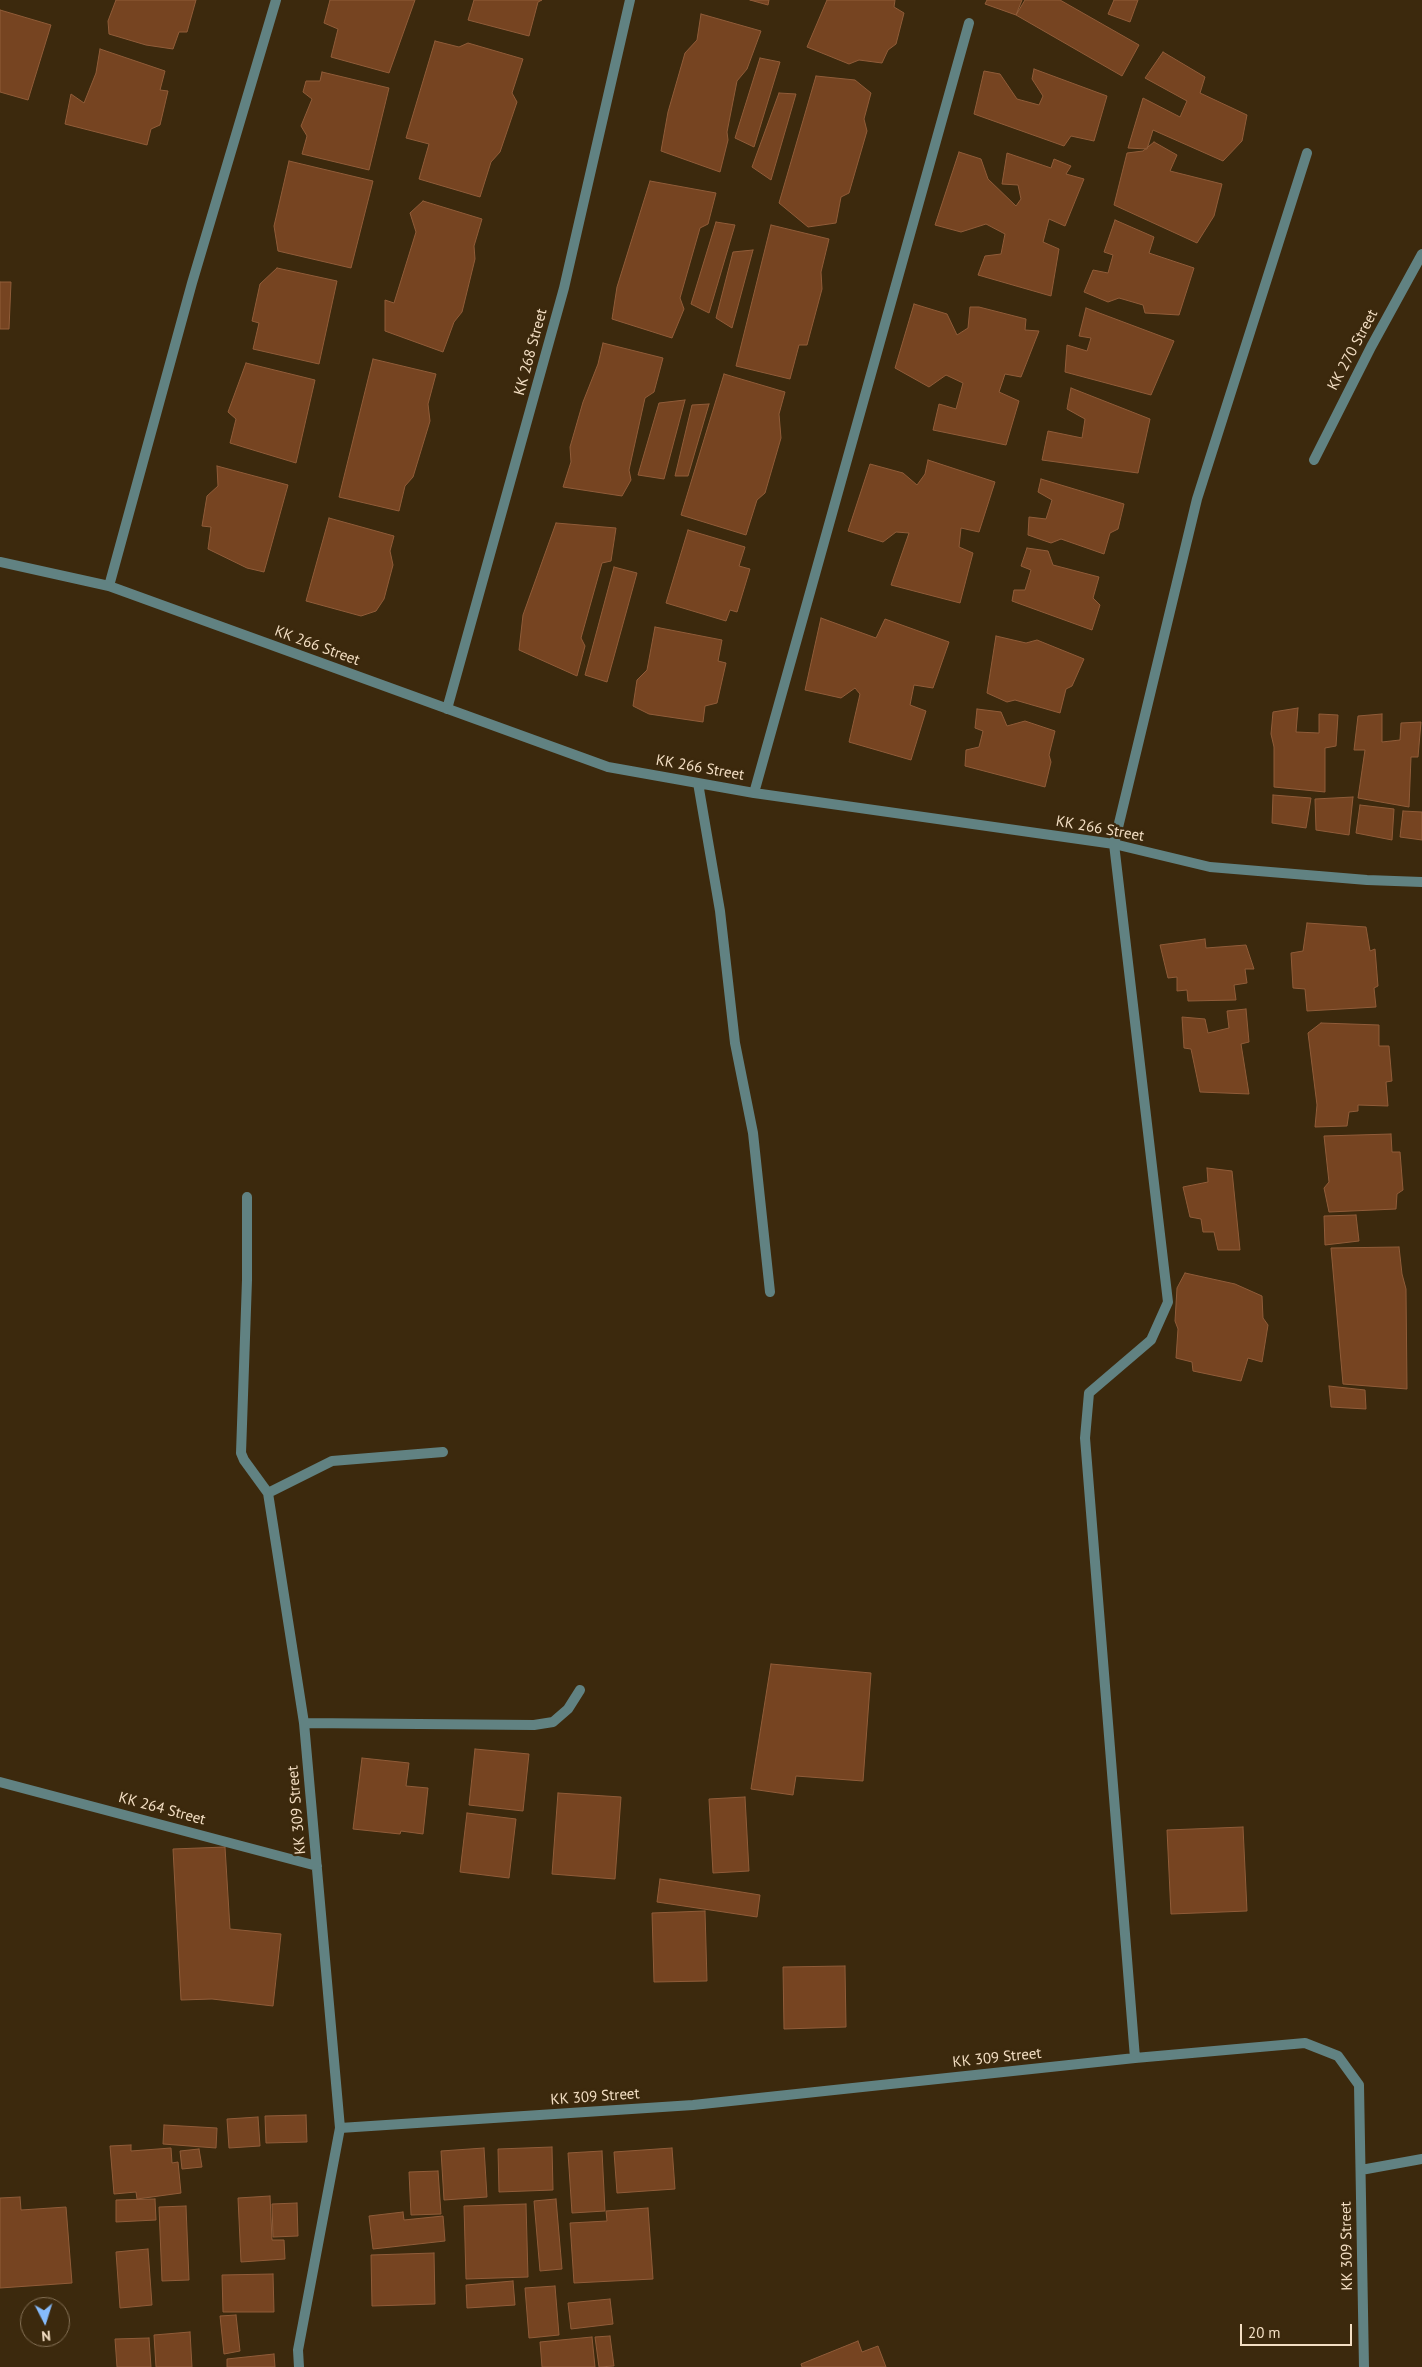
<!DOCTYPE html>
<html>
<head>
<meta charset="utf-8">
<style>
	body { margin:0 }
	#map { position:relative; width:1422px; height:2367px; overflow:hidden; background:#3c290d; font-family:"PT Sans",sans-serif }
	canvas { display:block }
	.north { position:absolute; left:20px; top:2297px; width:50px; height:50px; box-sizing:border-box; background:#3c290d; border:1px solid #857156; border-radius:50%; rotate:175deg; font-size:14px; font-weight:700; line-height:20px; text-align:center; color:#f3dec3 }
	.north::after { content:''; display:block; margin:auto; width:18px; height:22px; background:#86bbfb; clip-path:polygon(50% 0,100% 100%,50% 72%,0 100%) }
	.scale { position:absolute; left:1240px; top:2324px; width:112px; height:22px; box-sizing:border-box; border:2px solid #f3dec3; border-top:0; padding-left:6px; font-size:15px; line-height:18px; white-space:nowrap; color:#f3dec3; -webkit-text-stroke:4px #3c290d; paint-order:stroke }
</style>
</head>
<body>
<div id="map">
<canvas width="1422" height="2367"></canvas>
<div class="north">N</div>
<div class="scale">20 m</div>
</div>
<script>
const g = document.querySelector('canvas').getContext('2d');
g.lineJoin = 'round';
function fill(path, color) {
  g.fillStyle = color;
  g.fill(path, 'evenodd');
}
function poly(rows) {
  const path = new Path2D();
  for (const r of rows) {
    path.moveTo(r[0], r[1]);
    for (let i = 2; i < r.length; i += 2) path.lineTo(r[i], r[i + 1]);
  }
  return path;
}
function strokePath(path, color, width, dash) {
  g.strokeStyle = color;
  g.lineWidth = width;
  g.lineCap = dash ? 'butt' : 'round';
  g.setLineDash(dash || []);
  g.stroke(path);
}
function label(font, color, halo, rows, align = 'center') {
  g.font = font + ' "PT Sans",sans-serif';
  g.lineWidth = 5;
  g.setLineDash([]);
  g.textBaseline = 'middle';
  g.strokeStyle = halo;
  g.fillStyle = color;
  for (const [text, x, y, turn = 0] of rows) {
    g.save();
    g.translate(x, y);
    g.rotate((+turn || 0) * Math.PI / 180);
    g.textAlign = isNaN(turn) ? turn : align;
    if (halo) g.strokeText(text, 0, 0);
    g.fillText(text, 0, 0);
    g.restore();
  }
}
const building = poly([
	[116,0,196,0,187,32,179,32,173,49,146,45,109,34,108,21,116,0],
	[330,0,415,0,389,73,331,57,338,29,324,23,330,0],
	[474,0,542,0,538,2,529,36,468,20,474,0],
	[750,0,769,0,768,5,750,0],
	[827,0,895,0,894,7,904,13,896,44,888,50,882,63,859,60,849,64,807,47,827,0],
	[987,0,1022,0,1016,15,985,4,987,0],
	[1025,0,1060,0,1139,45,1122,76,1016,15,1025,0],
	[1114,0,1138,0,1130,22,1108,14,1114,0],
	[0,10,51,25,28,100,0,92,0,10],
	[701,14,761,31,747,69,737,81,727,132,728,140,720,172,661,151,668,112,685,53,697,40,701,14],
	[435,41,459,47,468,43,523,59,512,93,517,102,500,152,491,162,480,197,419,179,429,144,406,138,435,41],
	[100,49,165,71,160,90,168,91,160,125,151,129,147,145,65,124,71,94,84,103,96,73,100,49],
	[1163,52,1205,77,1200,93,1247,115,1242,141,1223,161,1153,130,1147,149,1128,148,1143,98,1180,117,1187,101,1145,78,1163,52],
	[760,58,780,62,754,147,735,138,760,58],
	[1034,69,1107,96,1094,141,1071,136,1064,146,974,114,984,71,1000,74,1017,99,1039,105,1043,96,1032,79,1034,69],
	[322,72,389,88,369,170,302,154,307,136,301,126,312,99,303,92,306,81,320,81,322,72],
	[816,76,855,80,871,93,864,119,867,131,849,193,841,197,836,223,808,227,779,203,816,76],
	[779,93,796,94,771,180,752,167,779,93],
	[1154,142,1177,155,1170,171,1222,184,1214,216,1197,243,1114,205,1127,153,1143,151,1154,142],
	[959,152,981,159,988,179,1016,206,1021,199,1018,185,1002,184,1007,153,1051,168,1054,159,1071,166,1066,174,1084,179,1065,226,1049,219,1043,242,1059,249,1051,296,978,275,985,256,1001,254,1005,234,986,224,961,232,935,225,959,152],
	[289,161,373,181,351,268,278,251,274,226,289,161],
	[650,181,716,193,708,224,700,228,680,298,684,309,672,338,612,319,617,287,650,181],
	[423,201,482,219,474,246,475,259,462,312,454,322,443,352,385,331,385,300,394,303,416,232,410,213,423,201],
	[1115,220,1154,237,1149,253,1194,268,1179,315,1145,313,1143,305,1119,298,1108,302,1084,292,1093,270,1108,273,1113,255,1104,252,1115,220],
	[716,222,735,225,709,313,691,304,716,222],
	[771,225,829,239,821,272,822,289,807,345,799,345,790,379,736,366,771,225],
	[753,250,732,328,716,318,733,252,753,250],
	[277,268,337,281,319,364,253,349,259,323,252,321,260,284,277,268],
	[0,282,11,282,9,329,0,329,0,282],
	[914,304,947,314,957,335,968,328,970,307,979,307,1026,319,1025,330,1039,331,1021,377,1005,374,999,392,1019,401,1006,445,933,430,939,404,956,409,963,383,946,375,929,387,895,368,914,304],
	[1086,308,1174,341,1151,395,1065,372,1067,345,1087,351,1091,338,1079,336,1086,308],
	[603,343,663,358,654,392,645,398,629,470,631,480,622,496,563,487,571,462,570,447,583,402,598,364,603,343],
	[373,359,436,374,428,404,430,421,413,477,405,486,399,511,339,497,373,359],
	[246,363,315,380,296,463,230,443,236,419,228,412,246,363],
	[724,374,785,392,779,414,781,438,765,493,757,500,746,535,681,515,724,374],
	[1071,388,1150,419,1138,473,1042,460,1048,431,1082,438,1085,419,1067,409,1071,388],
	[685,400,664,479,638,475,659,403,685,400],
	[709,404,688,476,675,476,692,405,709,404],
	[928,460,995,482,979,532,961,528,959,547,973,553,960,603,891,585,909,533,896,532,883,542,848,531,870,464,903,473,917,485,925,474,928,460],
	[217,466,288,485,264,572,247,568,208,549,211,527,202,526,207,496,218,486,217,466],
	[1041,479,1124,504,1118,529,1110,533,1104,554,1061,539,1051,543,1028,535,1029,517,1046,519,1052,500,1038,492,1041,479],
	[329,518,394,536,390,551,393,565,384,599,376,611,361,616,306,601,329,518],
	[556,523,616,528,611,561,602,563,581,638,585,646,577,676,519,650,523,615,556,523],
	[688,530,745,547,739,566,750,569,737,612,730,610,726,621,666,603,688,530],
	[1027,548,1048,551,1053,565,1099,577,1093,598,1100,605,1092,630,1012,601,1014,590,1025,590,1031,570,1021,566,1027,548],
	[614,567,637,573,607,682,585,675,614,567],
	[821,618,876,638,885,619,949,642,933,688,914,685,910,705,926,711,911,760,849,742,860,694,855,688,841,698,805,690,821,618],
	[655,627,722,640,718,661,726,663,717,703,705,706,703,722,649,714,633,706,637,680,647,670,655,627],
	[996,636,1026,643,1037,640,1084,659,1072,686,1066,689,1060,713,1015,700,1007,702,987,693,996,636],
	[1298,708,1296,732,1319,733,1319,714,1338,715,1336,746,1325,748,1325,792,1274,787,1274,747,1271,734,1273,712,1298,708],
	[977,709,1001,712,1007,726,1025,721,1055,731,1049,755,1051,762,1045,787,965,766,966,750,979,747,983,731,975,728,977,709],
	[1382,714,1382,742,1400,740,1401,723,1421,722,1418,757,1411,757,1409,807,1358,798,1365,750,1354,750,1358,716,1382,714],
	[1273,795,1311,798,1306,828,1272,823,1273,795],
	[1353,797,1349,835,1316,830,1315,799,1353,797],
	[1360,805,1394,809,1392,840,1356,833,1360,805],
	[1403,811,1422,812,1422,840,1400,837,1403,811],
	[1307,923,1366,927,1370,951,1375,949,1378,986,1374,988,1376,1007,1307,1011,1305,989,1293,988,1291,953,1303,951,1307,923],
	[1205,939,1206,948,1246,945,1254,969,1245,969,1247,983,1234,985,1236,1000,1188,1001,1187,990,1177,991,1177,977,1168,978,1160,945,1205,939],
	[1246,1009,1249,1042,1241,1044,1249,1094,1200,1092,1191,1049,1184,1048,1182,1017,1205,1019,1208,1033,1229,1028,1227,1011,1246,1009],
	[1321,1023,1379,1025,1379,1046,1389,1046,1392,1081,1386,1082,1388,1106,1358,1105,1358,1111,1349,1112,1347,1126,1315,1127,1317,1105,1308,1033,1321,1023],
	[1391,1134,1392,1152,1400,1152,1403,1190,1397,1194,1396,1209,1329,1212,1324,1188,1329,1182,1324,1136,1391,1134],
	[1207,1168,1232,1171,1240,1250,1218,1250,1214,1232,1203,1232,1201,1219,1190,1217,1183,1187,1208,1182,1207,1168],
	[1356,1215,1359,1241,1325,1245,1324,1216,1356,1215],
	[1399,1247,1402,1274,1406,1289,1407,1389,1343,1384,1331,1248,1399,1247],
	[1185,1273,1235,1284,1262,1296,1263,1318,1268,1325,1262,1362,1248,1358,1241,1381,1193,1371,1192,1362,1176,1358,1178,1329,1175,1321,1177,1288,1185,1273],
	[1329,1386,1365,1390,1366,1409,1331,1407,1329,1386],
	[771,1664,871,1673,863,1781,796,1776,793,1795,751,1789,771,1664],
	[475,1749,529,1754,523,1811,469,1805,475,1749],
	[362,1758,409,1763,406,1786,428,1788,423,1834,401,1831,400,1834,353,1829,362,1758],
	[558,1793,621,1797,615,1879,552,1874,558,1793],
	[745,1797,749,1871,713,1873,709,1799,745,1797],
	[467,1813,516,1819,509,1878,460,1872,467,1813],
	[1243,1827,1247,1911,1171,1914,1167,1830,1243,1827],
	[225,1847,230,1929,281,1934,273,2006,212,1999,181,2000,173,1849,225,1847],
	[660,1879,760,1895,757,1917,657,1902,660,1879],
	[705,1911,707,1981,654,1982,652,1913,705,1911],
	[845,1966,846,2027,784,2029,783,1967,845,1966],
	[306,2115,307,2142,266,2143,265,2116,306,2115],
	[258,2117,260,2146,229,2148,227,2119,258,2117],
	[164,2125,217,2128,216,2148,163,2144,164,2125],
	[131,2145,131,2151,171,2148,172,2163,178,2162,181,2193,137,2199,136,2192,114,2194,110,2146,131,2145],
	[552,2147,553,2190,499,2192,498,2149,552,2147],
	[484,2148,487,2197,444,2200,441,2151,484,2148],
	[672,2148,675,2189,617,2193,614,2152,672,2148],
	[199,2149,202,2167,182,2169,180,2151,199,2149],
	[602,2151,605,2211,572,2213,568,2153,602,2151],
	[438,2171,441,2214,411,2215,409,2172,438,2171],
	[270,2196,272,2240,284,2240,285,2259,241,2262,238,2198,270,2196],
	[20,2197,21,2210,66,2207,72,2283,0,2288,0,2198,20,2197],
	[155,2199,156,2220,116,2222,116,2200,155,2199],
	[556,2199,562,2269,540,2271,534,2201,556,2199],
	[297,2203,298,2236,273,2237,272,2204,297,2203],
	[526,2204,528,2277,466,2279,464,2206,526,2204],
	[186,2206,189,2280,162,2281,159,2207,186,2206],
	[648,2208,653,2279,574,2283,570,2223,607,2221,606,2211,648,2208],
	[403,2212,404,2220,443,2216,445,2241,373,2249,369,2216,403,2212],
	[148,2249,152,2305,120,2308,116,2252,148,2249],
	[434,2253,435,2304,372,2306,371,2255,434,2253],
	[273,2274,274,2312,223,2312,222,2275,273,2274],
	[513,2281,515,2305,467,2308,466,2285,513,2281],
	[555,2286,559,2335,529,2338,525,2288,555,2286],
	[610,2299,613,2324,571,2329,568,2303,610,2299],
	[236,2315,240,2351,224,2354,220,2316,236,2315],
	[190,2332,192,2367,156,2367,154,2335,190,2332],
	[610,2336,614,2366,599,2367,595,2337,610,2336],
	[592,2337,595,2367,542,2367,540,2342,592,2337],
	[149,2338,151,2367,117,2367,115,2339,149,2338],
	[858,2341,862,2352,878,2346,886,2367,802,2367,801,2364,858,2341],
	[274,2354,275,2367,227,2367,227,2359,274,2354]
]);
fill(building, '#764421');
strokePath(building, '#905c39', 1);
strokePath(poly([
	[1314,460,1371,347,1422,254],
	[0,562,109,586,608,767,754,793,1114,844,1210,867,1367,880,1422,882],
	[109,586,192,283,276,0],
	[447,709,564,288,630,0],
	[698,783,720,911,735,1043,753,1133,770,1292],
	[754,793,969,23],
	[247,1197,247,1280,241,1453,244,1460,268,1493,332,1461,443,1452],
	[268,1493,304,1723,340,2128,693,2105,1135,2058,1305,2043,1338,2056,1359,2085,1364,2367],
	[304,1723,534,1725,553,1722,568,1709,580,1690],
	[0,1782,317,1866],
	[1135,2058,1085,1438,1089,1393,1151,1340,1168,1302,1114,844,1197,499,1307,153],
	[1361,2170,1422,2159],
	[299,2367,298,2350,340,2128]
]), '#618282', 10);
label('15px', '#f3dec3', '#3c290d', [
	["KK 270 Street",1353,350,-62],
	["KK 268 Street",531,352,-75],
	["KK 266 Street",317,646,20],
	["KK 266 Street",700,768,10],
	["KK 266 Street",1100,829,10],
	["KK 264 Street",162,1809,15],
	["KK 309 Street",297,1810,-95],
	["KK 309 Street",997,2058,-6],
	["KK 309 Street",595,2097,-4],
	["KK 309 Street",1347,2246,-91]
]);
</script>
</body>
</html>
